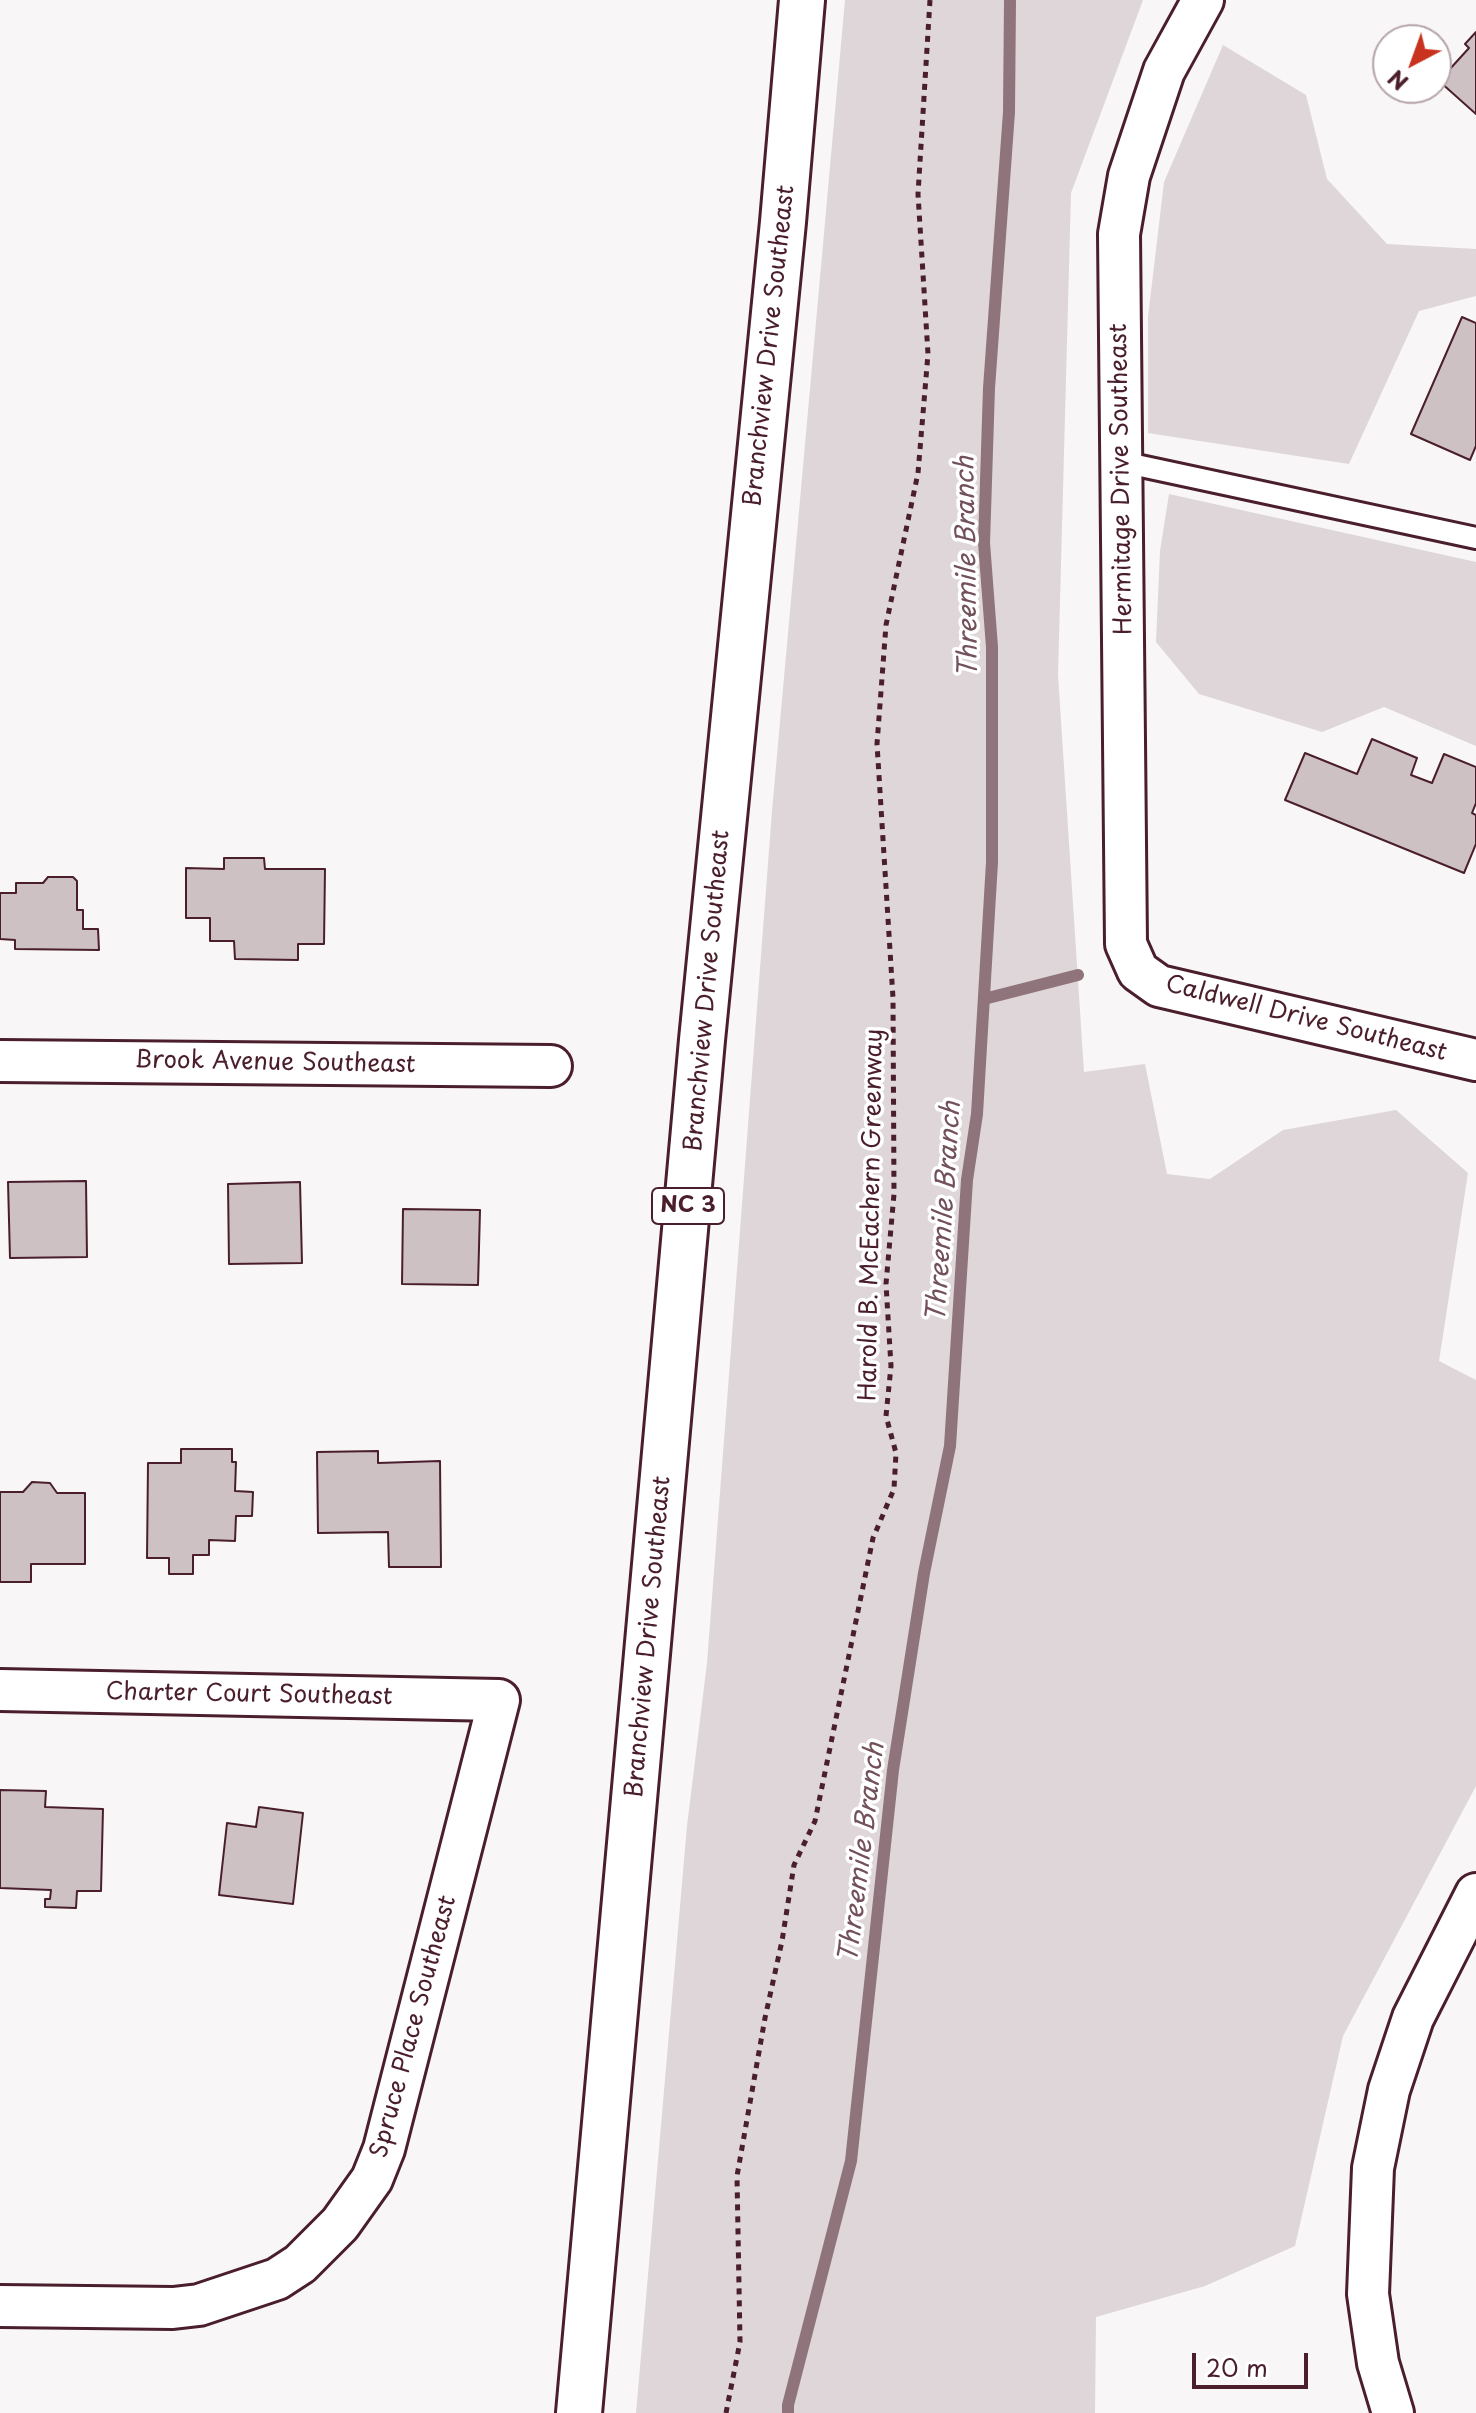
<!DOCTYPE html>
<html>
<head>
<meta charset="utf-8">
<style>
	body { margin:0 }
	#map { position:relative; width:1476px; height:2413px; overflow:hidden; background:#f8f6f7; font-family:"Playpen Sans",sans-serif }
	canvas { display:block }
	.north { position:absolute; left:1372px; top:24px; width:80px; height:80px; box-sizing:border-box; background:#fff; border:2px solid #b7a5aa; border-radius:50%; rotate:221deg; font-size:22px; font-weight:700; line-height:32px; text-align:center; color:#4a1f2b }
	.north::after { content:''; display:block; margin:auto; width:28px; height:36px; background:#c8321e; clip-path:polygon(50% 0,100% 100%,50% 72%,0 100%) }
	.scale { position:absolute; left:1192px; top:2353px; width:116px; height:36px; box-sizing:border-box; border:4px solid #4a1f2b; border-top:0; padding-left:10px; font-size:24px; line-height:28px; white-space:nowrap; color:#4a1f2b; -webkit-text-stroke:6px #fff; paint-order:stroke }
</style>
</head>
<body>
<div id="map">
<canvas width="1476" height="2413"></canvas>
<div class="north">N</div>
<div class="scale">20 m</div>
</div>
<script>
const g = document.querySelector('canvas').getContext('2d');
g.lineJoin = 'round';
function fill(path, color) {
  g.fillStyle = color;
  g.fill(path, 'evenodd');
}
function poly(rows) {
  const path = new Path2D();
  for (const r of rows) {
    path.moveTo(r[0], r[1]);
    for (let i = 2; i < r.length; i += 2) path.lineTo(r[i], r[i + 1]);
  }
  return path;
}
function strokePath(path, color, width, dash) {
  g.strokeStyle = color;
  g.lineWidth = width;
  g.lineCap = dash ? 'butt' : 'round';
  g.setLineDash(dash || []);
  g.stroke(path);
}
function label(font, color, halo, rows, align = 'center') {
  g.font = font + ' "Playpen Sans",sans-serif';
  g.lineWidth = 7;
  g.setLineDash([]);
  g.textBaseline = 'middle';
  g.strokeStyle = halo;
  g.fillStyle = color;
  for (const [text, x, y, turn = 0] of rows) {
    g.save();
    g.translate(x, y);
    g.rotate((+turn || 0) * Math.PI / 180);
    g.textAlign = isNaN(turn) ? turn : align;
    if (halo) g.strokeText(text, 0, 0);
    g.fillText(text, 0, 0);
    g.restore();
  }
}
fill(poly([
	[845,0,1143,0,1071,193,1058,675,1084,1072,1145,1064,1167,1174,1210,1179,1283,1130,1396,1110,1468,1173,1439,1361,1476,1380,1476,1786,1343,2036,1295,2246,1205,2286,1096,2317,1095,2413,636,2413,687,1826,707,1663,772,811],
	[1223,45,1306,95,1327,179,1387,244,1476,249,1476,296,1419,311,1349,464,1148,433,1148,317,1164,182],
	[1169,494,1476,562,1476,746,1384,707,1322,732,1199,694,1156,642,1160,551]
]), '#ded6d9');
strokePath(poly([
	[984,999,1078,975],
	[788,2413,788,2405,851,2161,893,1770,924,1573,950,1446,967,1180,977,1114,992,862,992,647,984,543,989,388,1009,112,1010,0]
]), '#8f747b', 12);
const building = poly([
	[1476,32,1476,114,1439,81,1469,48,1465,44,1476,32],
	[1462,317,1476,323,1476,446,1470,460,1411,434,1462,317],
	[1372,739,1417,758,1411,775,1432,783,1444,754,1476,767,1476,803,1472,813,1476,815,1476,844,1464,873,1285,800,1305,753,1357,774,1372,739],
	[224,858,264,858,265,869,325,869,324,944,298,944,298,960,235,959,234,941,210,941,210,918,186,918,186,868,224,869,224,858],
	[48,877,73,877,77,881,77,910,83,910,83,929,98,929,99,950,15,949,15,940,0,939,0,893,16,893,16,883,43,883,48,877],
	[86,1181,87,1257,10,1258,8,1182,86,1181],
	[300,1182,302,1263,229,1264,228,1184,300,1182],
	[403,1209,480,1210,478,1285,402,1284,403,1209],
	[181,1449,232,1449,232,1462,236,1462,235,1491,253,1492,252,1516,236,1516,235,1541,209,1540,209,1555,193,1555,193,1574,169,1574,169,1558,147,1558,148,1463,181,1463,181,1449],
	[378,1451,378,1463,440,1461,441,1567,389,1567,388,1532,318,1533,317,1452,378,1451],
	[32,1482,50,1483,57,1493,85,1493,85,1564,31,1564,31,1582,0,1582,0,1492,23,1492,32,1482],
	[0,1790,46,1791,45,1807,103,1809,101,1891,77,1891,76,1908,45,1907,45,1899,50,1899,51,1890,0,1888,0,1790],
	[259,1807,303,1813,293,1904,219,1895,227,1823,256,1827,259,1807]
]);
fill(building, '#cdc1c4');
strokePath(building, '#4a1f2b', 2);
const service = poly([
	[1122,462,1476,538]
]);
const minor = poly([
	[1203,0,1164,71,1129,176,1119,234,1126,944,1138,971,1159,986,1476,1060],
	[0,1061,551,1066],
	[0,1690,499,1700,384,2149,372,2179,340,2224,300,2264,277,2279,199,2305,173,2308,0,2306],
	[1393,2413,1378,2363,1368,2294,1373,2168,1389,2090,1413,2018,1476,1894]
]);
const primary = poly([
	[579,2413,702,1040,783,222,802,0]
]);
strokePath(service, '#4a1f2b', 26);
strokePath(minor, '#4a1f2b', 46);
strokePath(primary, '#4a1f2b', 50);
strokePath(poly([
	[726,2413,740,2342,737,2176,765,2018,782,1941,794,1865,815,1821,873,1538,894,1489,896,1453,886,1416,891,1366,886,1284,894,1194,893,998,877,744,886,625,918,473,928,354,918,194,930,0]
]), '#4a1f2b', 5, [6, 6]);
strokePath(service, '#fff', 20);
strokePath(minor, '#fff', 40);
strokePath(primary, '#fff', 44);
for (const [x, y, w] of [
	[688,1206,72]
]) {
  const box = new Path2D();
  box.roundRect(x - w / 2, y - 18, w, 36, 6);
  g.fillStyle = '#fff';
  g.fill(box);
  strokePath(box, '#4a1f2b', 2);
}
label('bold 22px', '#4a1f2b', null, [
	["NC 3",688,1206]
]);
label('24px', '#4a1f2b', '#fff', [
	["Branchview Drive Southeast",770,346,-84],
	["Hermitage Drive Southeast",1122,479,-91],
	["Branchview Drive Southeast",708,991,-85],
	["Caldwell Drive Southeast",1306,1019,14],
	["Brook Avenue Southeast",275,1063,1],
	["Harold B. McEachern Greenway",872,1215,-89],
	["Branchview Drive Southeast",649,1637,-85],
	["Charter Court Southeast",249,1695,1],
	["Spruce Place Southeast",414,2027,-75]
]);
label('italic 26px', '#72515a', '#fff', [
	["Threemile Branch",968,567,-91],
	["Threemile Branch",945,1212,-86],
	["Threemile Branch",863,1853,-83]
]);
</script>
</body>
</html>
